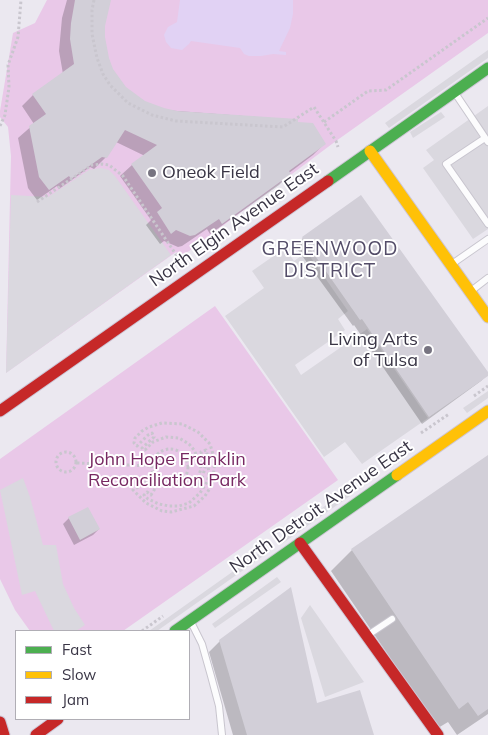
<!DOCTYPE html>
<html>
<head>
<meta charset="utf-8">
<style>
	body { margin:0 }
	#map { position:relative; width:488px; height:735px; overflow:hidden; background:#ebe8f0; font-family:Mulish,sans-serif }
	canvas { display:block }
	.legend { position:absolute; left:15px; top:630px; width:175px; height:90px; box-sizing:border-box; background:#fff; border:1px solid #b0aeb5; margin:0; padding:6px 9px; list-style:none; font-size:15px; color:#393545 }
	.legend li { display:flex; align-items:center; gap:10px; height:25px }
	.legend b { width:25px; border:1px solid #b0aeb5 }
</style>
</head>
<body>
<div id="map">
<canvas width="488" height="735"></canvas>
<ul class="legend">
<li><b style="height:6px;background:#4caf50"></b>Fast</li>
<li><b style="height:6px;background:#ffc107"></b>Slow</li>
<li><b style="height:6px;background:#c62828"></b>Jam</li>
</ul>
</div>
<script>
const g = document.querySelector('canvas').getContext('2d');
g.lineJoin = 'round';
function fill(path, color) {
  g.fillStyle = color;
  g.fill(path, 'evenodd');
}
function poly(rows) {
  const path = new Path2D();
  for (const r of rows) {
    if (r.length === 3) {
      path.moveTo(r[0] + r[2], r[1]);
      path.arc(r[0], r[1], r[2], 0, 2 * Math.PI);
      continue;
    }
    path.moveTo(r[0], r[1]);
    for (let i = 2; i < r.length; i += 2) path.lineTo(r[i], r[i + 1]);
  }
  return path;
}
function strokePath(path, color, width, dash) {
  g.strokeStyle = color;
  g.lineWidth = width;
  g.lineCap = dash ? 'butt' : 'round';
  g.setLineDash(dash || []);
  g.stroke(path);
}
function label(font, color, halo, rows, align = 'center') {
  g.font = font + ' Mulish,sans-serif';
  g.lineWidth = 4;
  g.setLineDash([]);
  g.textBaseline = 'middle';
  g.strokeStyle = halo;
  g.fillStyle = color;
  for (const [text, x, y, turn = 0] of rows) {
    g.save();
    g.translate(x, y);
    g.rotate((+turn || 0) * Math.PI / 180);
    g.textAlign = isNaN(turn) ? turn : align;
    if (halo) g.strokeText(text, 0, 0);
    g.fillText(text, 0, 0);
    g.restore();
  }
}
fill(poly([
	[47,0,488,0,488,33,336,141,181,257,176,252,6,373,11,156,8,127,0,117,0,111,13,33,35,23],
	[215,306,338,480,123,631,30,631,15,610,0,579,0,459]
]), '#e9c8e8');
fill(poly([
	[180,0,293,0,293,14,290,28,279,51,286,52,286,55,273,54,261,56,249,56,244,54,240,48,191,41,189,44,182,50,171,48,166,42,164,35,168,27,177,22]
]), '#e1d2f4');
fill(poly([
	[488,50,488,58,389,128,385,123],
	[488,106,488,229,473,239,423,168,434,160,426,150],
	[441,112,445,117,413,138,410,132],
	[101,168,109,170,115,176,171,255,6,373,11,195,48,197,89,170],
	[285,248,294,261,307,252,348,311,338,319,345,330,295,365,301,375,367,329,428,418,362,464,345,442,324,457,225,316,264,288,252,271],
	[488,391,488,398,467,413,463,408],
	[23,478,30,497,43,545,56,545,63,584,74,608,85,625,76,631,54,631,35,591,22,595,0,490],
	[346,491,350,496,283,543,280,538],
	[266,548,269,552,157,631,149,631],
	[277,577,281,582,215,628,212,624],
	[310,605,364,682,325,697,301,618]
]), '#dad8df');
fill(poly([
	[67,0,110,0,104,26,104,37,108,59,112,70,125,88,144,103,164,110,297,120,297,123,325,143,313,155,289,173,290,174,279,185,210,234,207,229,182,246,178,247,164,241,160,244,146,225,151,220,120,176,132,165,145,156,116,142,106,157,94,169,90,167,59,189,57,186,37,200,28,188,18,138,34,124,22,106,33,95,63,74,59,51,62,18],
	[361,197,488,374,481,381,422,424,354,325,353,326,295,246,303,238],
	[488,457,488,714,457,735,448,722,438,728,331,571,352,550],
	[69,518,99,529,93,535,74,545,63,524],
	[220,641,316,705,373,735,233,735,209,652]
]), '#0003');
fill(poly([
	[75,0,111,0,105,26,105,37,109,58,113,69,126,87,145,101,164,108,177,111,298,119,298,122,313,123,326,144,289,171,291,174,222,224,219,219,195,235,190,236,176,230,171,234,157,212,162,208,131,164,157,145,125,130,107,158,102,157,71,179,69,176,49,190,39,177,29,126,46,114,32,94,74,64,70,39,71,23],
	[361,195,488,372,488,376,429,417,362,319,360,320,302,237],
	[488,455,488,709,478,716,468,702,459,709,351,549],
	[88,507,100,529,80,540,68,517],
	[291,587,317,703,360,690,374,735,247,735,219,640]
]), '#d2cfd8');
const lane = poly([
	[455,93,488,142],
	[485,138,446,164,488,224],
	[452,264,488,239],
	[471,291,488,278],
	[192,624,202,644,211,676,219,706,222,735],
	[368,635,392,619]
]);
const fast = poly([
	[328,181,488,68],
	[175,631,397,475]
]);
const slow = poly([
	[370,151,488,317],
	[397,475,488,411]
]);
const jam = poly([
	[0,411,328,181],
	[300,543,438,735],
	[0,722,4,735],
	[36,735,58,719]
]);
strokePath(lane, '#c8c5ce', 8);
strokePath(fast, '#cdc6d6', 13);
strokePath(slow, '#cdc6d6', 13);
strokePath(jam, '#cdc6d6', 13);
strokePath(poly([
	[94,0,92,10,92,34,97,58,103,74,110,85,128,103,152,115,176,121,283,127,314,107,336,141,338,147],
	[324,122,368,91,386,90,488,18],
	[0,126,5,115,9,87,8,65,18,37,21,0],
	[37,202,92,165,102,164,109,165,123,176,179,259],
	[474,396,488,386],
	[421,433,449,414],
	[170,467,18],
	[66,462,10],
	[77,463,152,466],
	[154,475,147,482,133,490,146,503,162,511,171,512,194,506,205,496,212,485,215,461,210,444,198,432,182,424,162,423,149,427,142,431,135,438,134,443,137,446,148,435,152,433,154,437,142,448,145,450,153,442,166,437,179,438,189,444,194,450,200,462,201,469,196,483,200,485,205,468,201,452,206,450,207,454,209,475,207,482,200,493,189,503,179,506,169,506,159,504,148,499,144,495,147,492,151,495,159,482],
	[142,631,163,616]
]), '#c9c6ce', 3, [2.5, 2.5]);
strokePath(lane, '#fcfcfd', 6);
strokePath(fast, '#4caf50', 11);
strokePath(slow, '#ffc107', 11);
strokePath(jam, '#c62828', 11);
for (const [x, y, r, color] of [
	[152,173,5,"#777481"],
	[428,350,5,"#777481"]
]) {
  const dot = new Path2D();
  dot.arc(x, y, r, 0, 2 * Math.PI);
  g.fillStyle = color;
  g.fill(dot);
  strokePath(dot, '#fff', 2);
}
label('18px', '#393545', '#fff', [
	["Oneok Field",162,173],
	["Living Arts",418,340,"right"],
	["of Tulsa",418,361,"right"]
], 'left');
label('18px', '#393545', '#fff', [
	["North Elgin Avenue East",234,225,-35],
	["North Detroit Avenue East",321,507,-35]
]);
label('18px', '#772862', '#fff', [
	["John Hope Franklin",167,460],
	["Reconciliation Park",167,481]
]);
g.letterSpacing = '1px';
label('19px', '#534c68', '#fff', [
	["GREENWOOD",330,249],
	["DISTRICT",330,271]
]);
g.letterSpacing = '0px';
</script>
</body>
</html>
